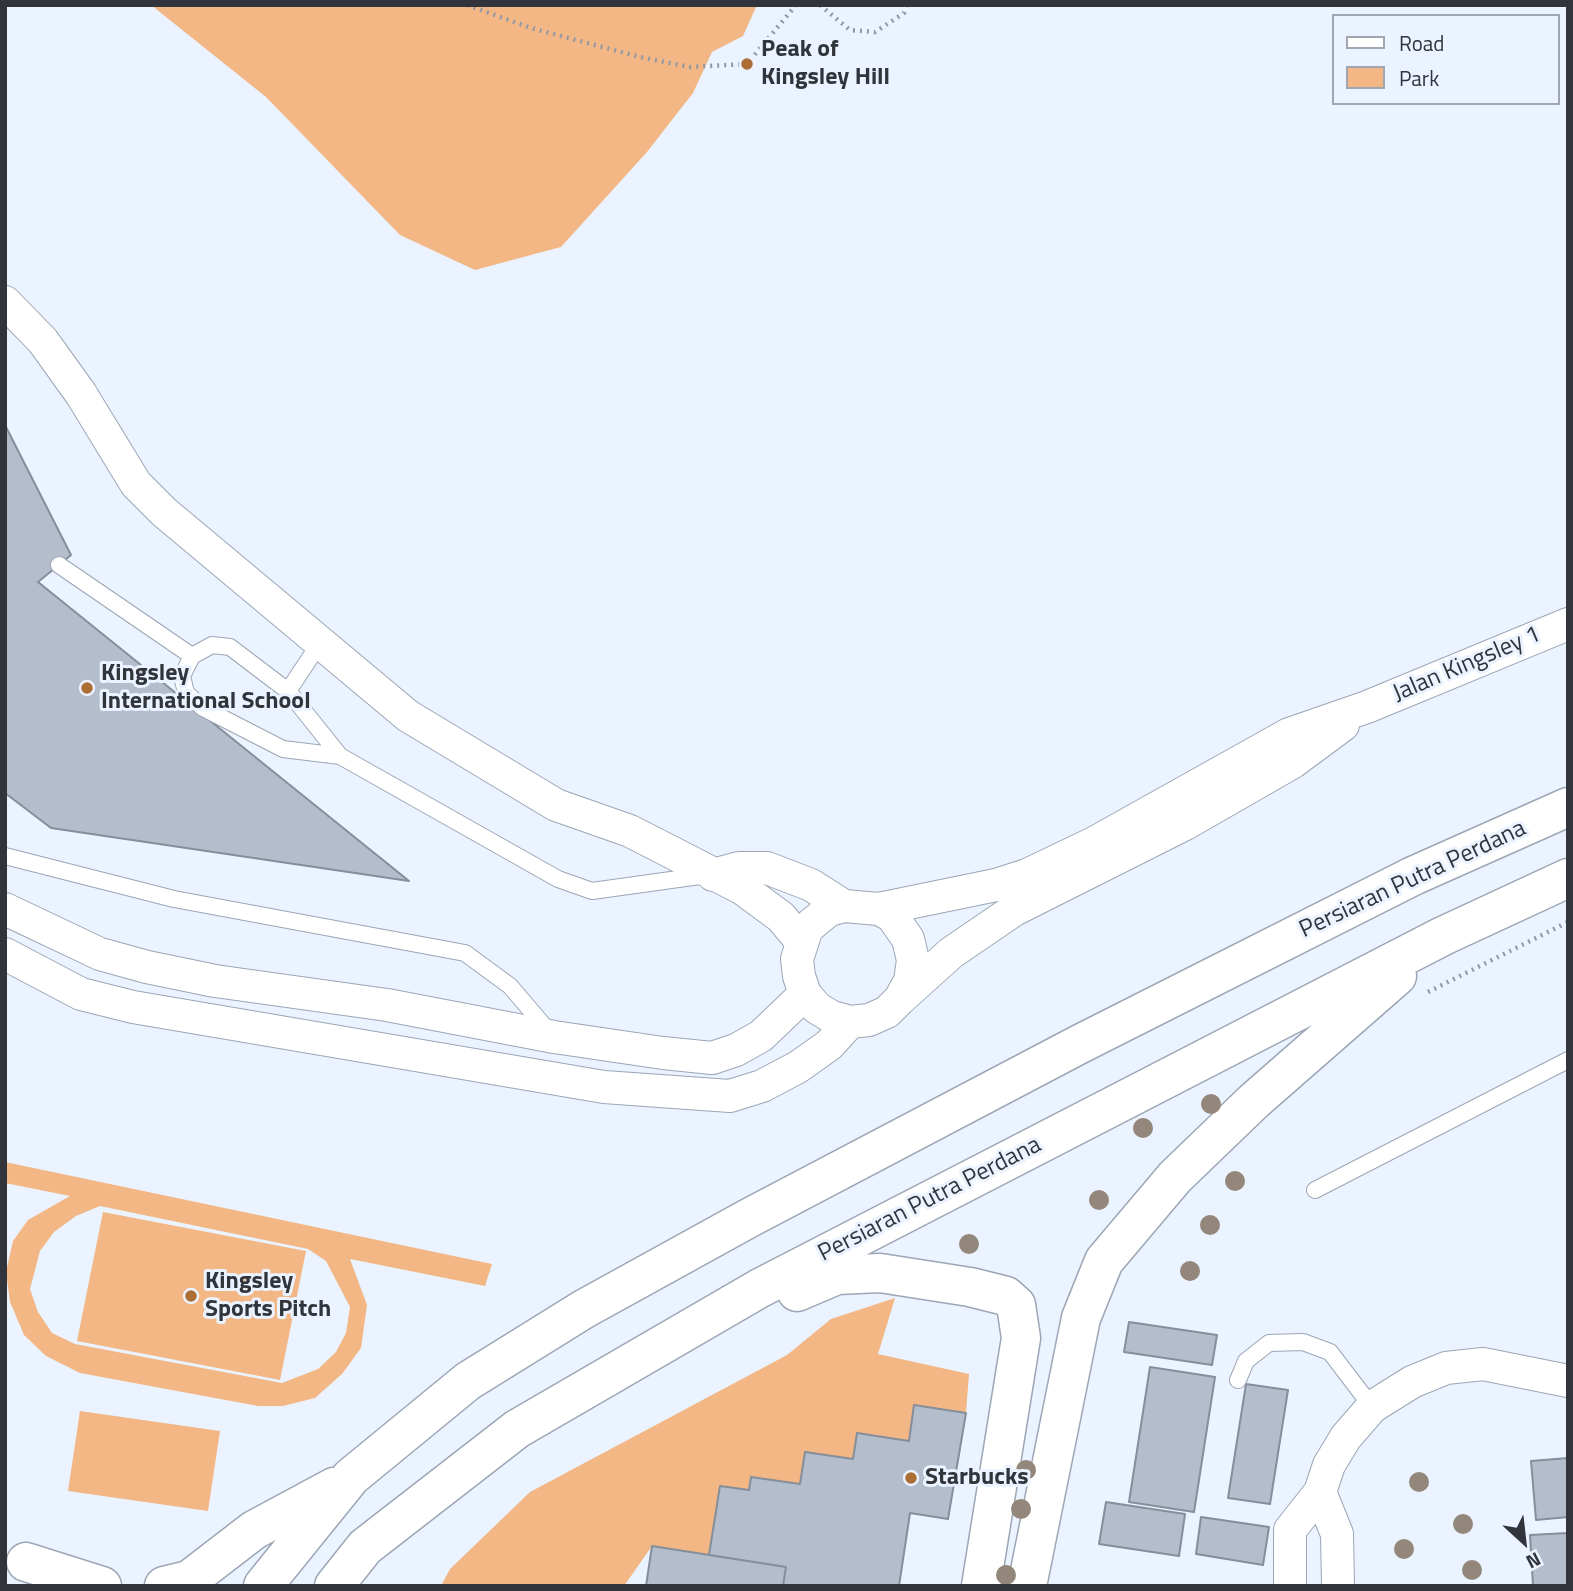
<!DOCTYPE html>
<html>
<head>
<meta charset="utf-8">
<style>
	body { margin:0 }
	#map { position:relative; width:1573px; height:1591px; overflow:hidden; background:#eaf3ff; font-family:"Titillium Web",sans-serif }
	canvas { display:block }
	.frame { position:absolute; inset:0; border:7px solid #31343a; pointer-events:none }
	.legend { position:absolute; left:1332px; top:14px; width:228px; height:91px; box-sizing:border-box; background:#eaf3ff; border:2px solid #a0a7b0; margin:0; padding:9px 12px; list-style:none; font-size:21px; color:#31343a }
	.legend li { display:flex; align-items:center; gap:14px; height:35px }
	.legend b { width:35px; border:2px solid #a0a7b0 }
	.north { position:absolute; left:1489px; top:1507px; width:70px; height:70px; -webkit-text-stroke:5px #eaf3ff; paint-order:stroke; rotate:153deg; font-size:19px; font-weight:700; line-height:28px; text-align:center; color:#31343a }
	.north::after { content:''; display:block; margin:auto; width:24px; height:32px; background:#31343a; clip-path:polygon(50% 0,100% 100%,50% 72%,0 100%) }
</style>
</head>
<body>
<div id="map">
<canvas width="1573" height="1591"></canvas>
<div class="frame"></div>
<ul class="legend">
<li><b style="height:9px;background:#fff"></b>Road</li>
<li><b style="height:19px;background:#f2b785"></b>Park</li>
</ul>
<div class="north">N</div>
</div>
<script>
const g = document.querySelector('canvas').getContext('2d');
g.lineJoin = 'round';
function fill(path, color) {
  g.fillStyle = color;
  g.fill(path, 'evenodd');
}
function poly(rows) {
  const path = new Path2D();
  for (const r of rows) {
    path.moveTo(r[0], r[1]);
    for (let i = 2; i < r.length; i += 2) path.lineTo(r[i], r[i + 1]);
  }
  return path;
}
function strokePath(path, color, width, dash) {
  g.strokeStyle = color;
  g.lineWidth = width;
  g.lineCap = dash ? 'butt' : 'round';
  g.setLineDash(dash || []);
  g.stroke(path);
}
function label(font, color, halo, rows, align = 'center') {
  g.font = font + ' "Titillium Web",sans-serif';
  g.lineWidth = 6;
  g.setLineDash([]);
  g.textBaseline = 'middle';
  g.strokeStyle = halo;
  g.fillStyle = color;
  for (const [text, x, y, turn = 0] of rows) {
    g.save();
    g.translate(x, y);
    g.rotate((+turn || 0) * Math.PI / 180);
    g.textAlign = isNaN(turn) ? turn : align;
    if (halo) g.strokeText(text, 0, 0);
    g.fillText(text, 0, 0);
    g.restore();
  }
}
fill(poly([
	[151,5,757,5,743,36,712,52,693,93,647,152,561,247,475,270,400,235,266,97],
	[5,1162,492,1264,485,1286,350,1259,367,1305,361,1348,342,1374,315,1398,283,1406,258,1406,80,1373,46,1356,24,1335,10,1302,6,1272,13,1241,28,1220,70,1196,5,1183],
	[100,1206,308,1249,326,1261,350,1307,346,1333,336,1352,318,1369,282,1383,75,1344,52,1333,38,1312,30,1289,40,1251,54,1232,76,1216],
	[103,1212,306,1251,280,1380,77,1341],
	[895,1298,878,1354,969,1374,966,1413,915,1405,909,1441,857,1433,853,1459,805,1452,800,1484,752,1477,749,1490,721,1486,709,1555,652,1546,624,1586,441,1586,450,1569,530,1492,787,1355,831,1319],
	[80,1411,220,1431,208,1511,68,1491]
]), '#f2b785');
const building = poly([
	[5,425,71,555,38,582,409,881,51,828,5,793,5,425],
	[1129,1322,1217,1335,1212,1365,1124,1352,1129,1322],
	[1150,1367,1215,1377,1194,1512,1129,1502,1150,1367],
	[1246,1384,1288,1390,1270,1504,1228,1498,1246,1384],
	[914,1405,966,1413,948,1519,910,1513,899,1586,783,1586,786,1567,709,1555,720,1486,749,1490,751,1477,800,1484,805,1452,853,1459,857,1433,909,1441,914,1405],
	[1568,1458,1568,1517,1536,1520,1531,1461,1568,1458],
	[1106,1502,1185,1514,1179,1556,1099,1544,1106,1502],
	[1201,1517,1269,1527,1263,1565,1196,1554,1201,1517],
	[1568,1533,1568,1586,1533,1586,1530,1535,1568,1533],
	[652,1546,786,1567,783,1586,646,1586,652,1546]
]);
fill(building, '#b3bdcb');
strokePath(building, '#858e9b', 2);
const service = poly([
	[59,565,192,656],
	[320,643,288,691,340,756,558,879,592,891,707,875],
	[288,691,230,647,212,645,192,656,182,676,186,693,203,708,283,749,340,756],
	[5,856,174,899,465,953,510,986,551,1034],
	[1315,1190,1568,1060],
	[1238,1380,1246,1361,1269,1343,1303,1342,1330,1352,1372,1407]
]);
const minor = poly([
	[5,302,43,341,81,394,136,484,164,512,408,716,556,805,630,831,743,889,781,917,801,941],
	[713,875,739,868,767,868,811,885,844,906,879,909,892,916,908,939,913,960,910,981,900,999,887,1012,869,1020,850,1022,832,1017,817,1008,805,994,799,976,797,959,807,928,829,910,844,906],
	[5,909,100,954,147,967,215,981,387,1005,554,1037,663,1053,712,1058,736,1050,761,1036,805,994],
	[879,909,996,885,1027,875,1094,843,1289,734,1367,707,1568,624],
	[5,954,81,994,133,1007,604,1087,730,1096,762,1086,798,1067,829,1045,850,1022],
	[900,999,951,953,1014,910,1185,824,1293,762,1343,725],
	[1320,1492,1337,1534,1338,1586],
	[1290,1586,1290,1530,1320,1492,1329,1465,1346,1437,1372,1407,1412,1382,1446,1368,1483,1364,1568,1381]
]);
const secondary = poly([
	[797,1292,837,1275,880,1273,970,1287,1006,1296,1016,1305,1021,1338,981,1586],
	[26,1562,102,1586],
	[164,1586,189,1580,254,1530,334,1487],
	[263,1586,351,1477,468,1381,584,1309,749,1218,1080,1044,1413,876,1568,807],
	[334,1586,365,1547,517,1429,760,1288,1443,936,1568,878],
	[1027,1586,1081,1318,1104,1261,1175,1177,1254,1101,1397,976]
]);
strokePath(service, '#9ca6b4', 18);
strokePath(minor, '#9ca6b4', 34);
strokePath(secondary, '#9ca6b4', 41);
strokePath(poly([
	[467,5,531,28,640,57,690,67,747,64,796,5],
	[820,5,850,30,875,32,904,13,906,5],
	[1428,992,1568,922]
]), '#9399a3', 4.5, [2, 5]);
strokePath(service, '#fff', 16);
strokePath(minor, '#fff', 32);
strokePath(secondary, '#fff', 38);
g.fillStyle = '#93867a';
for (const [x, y] of [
	[1211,1104],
	[1143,1128],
	[1235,1181],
	[1099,1200],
	[1210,1225],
	[969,1244],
	[1190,1271],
	[1026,1470],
	[1419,1482],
	[1021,1509],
	[1463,1524],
	[1404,1549],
	[1472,1570],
	[1006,1575]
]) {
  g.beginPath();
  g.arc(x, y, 10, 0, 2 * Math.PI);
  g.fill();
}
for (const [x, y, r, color] of [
	[747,64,7,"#ac6e34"],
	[87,688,7,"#ac6e34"],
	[191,1296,7,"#ac6e34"],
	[911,1478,7,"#ac6e34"]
]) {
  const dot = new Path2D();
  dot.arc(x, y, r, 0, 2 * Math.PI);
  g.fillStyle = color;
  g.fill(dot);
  strokePath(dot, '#eaf3ff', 2.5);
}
label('bold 24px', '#31343a', '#eaf3ff', [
	["Peak of",761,50],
	["Kingsley Hill",761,78],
	["Kingsley",101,674],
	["International School",101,702],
	["Kingsley",205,1282],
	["Sports Pitch",205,1310],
	["Starbucks",925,1478]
], 'left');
label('24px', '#31343a', '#eaf3ff', [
	["Jalan Kingsley 1",1467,665,-23],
	["Persiaran Putra Perdana",1413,880,-25],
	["Persiaran Putra Perdana",930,1200,-27]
]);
</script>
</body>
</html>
